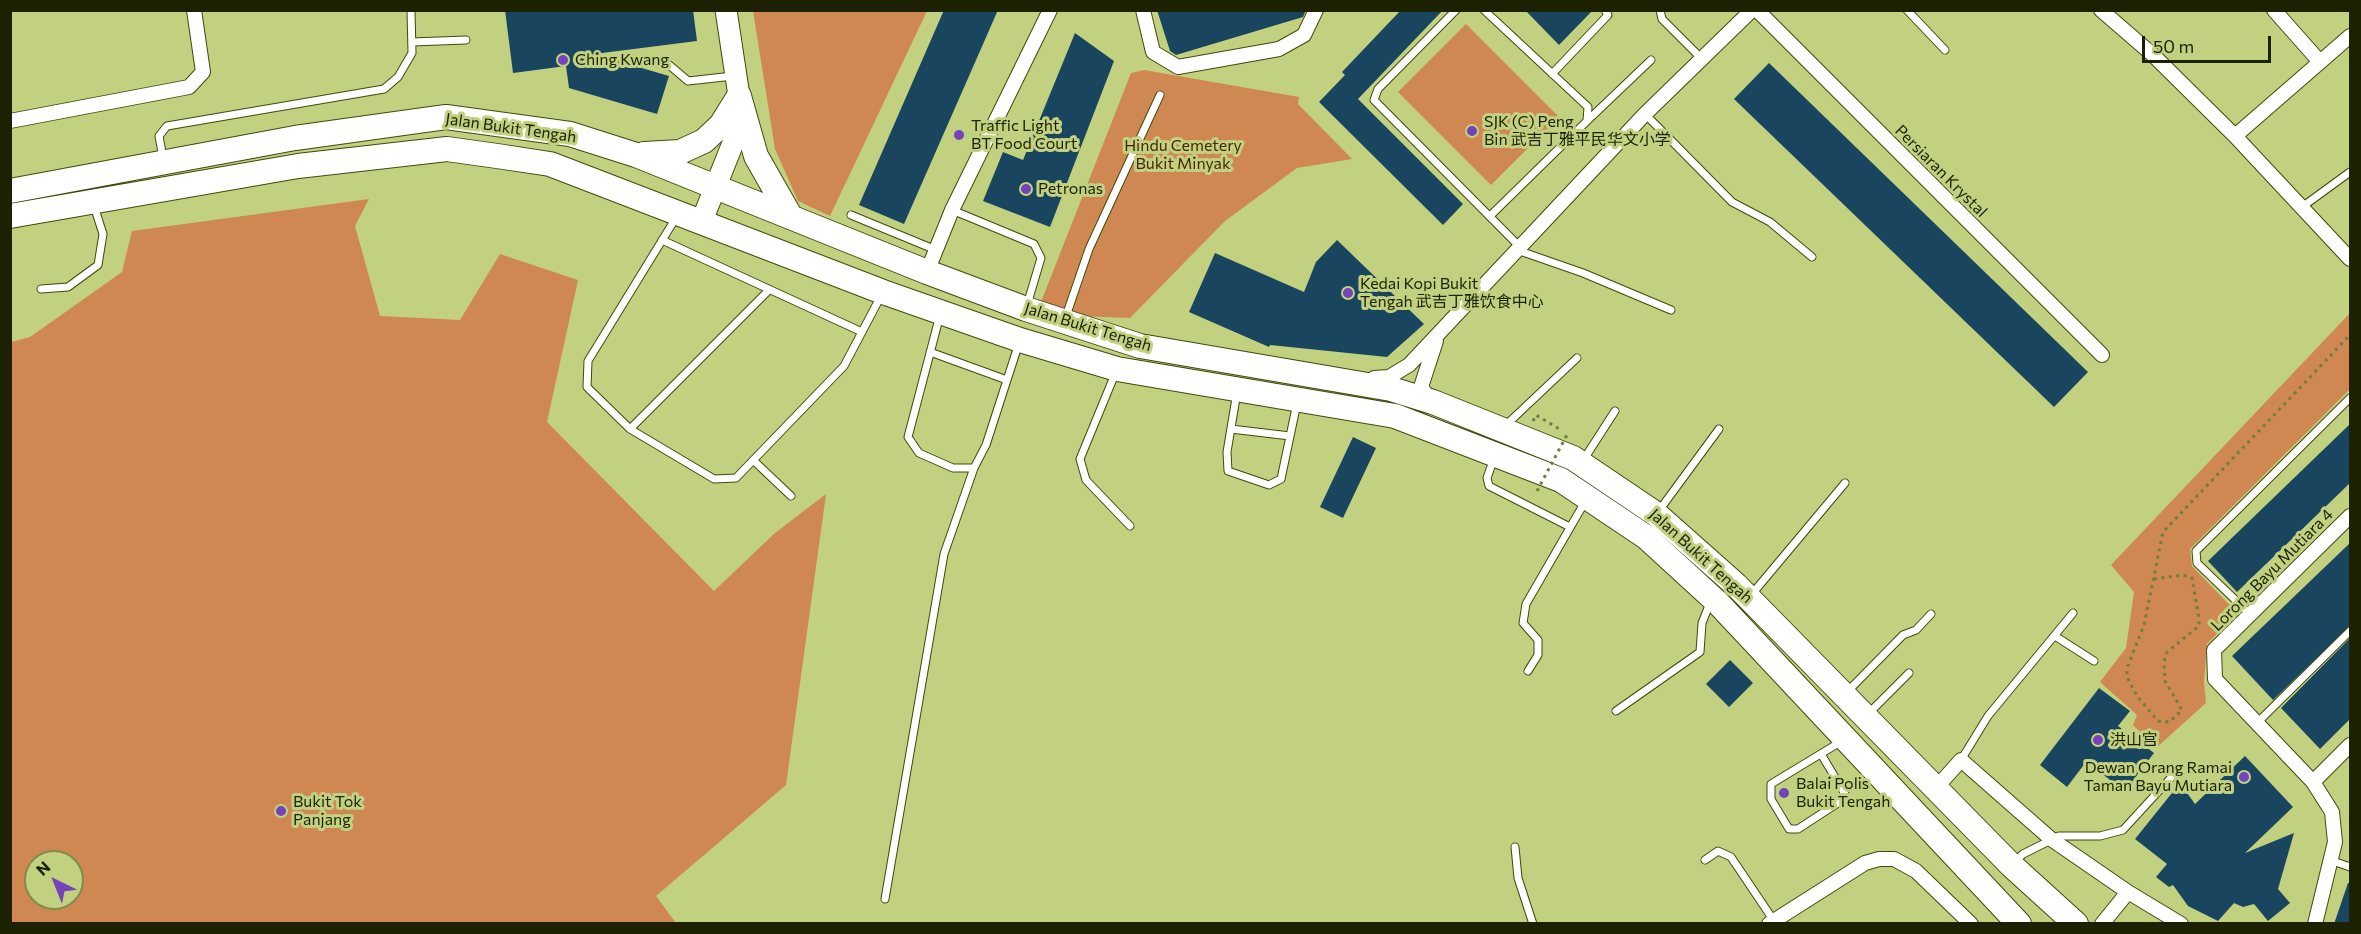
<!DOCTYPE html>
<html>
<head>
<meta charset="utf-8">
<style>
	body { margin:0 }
	#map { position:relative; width:2361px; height:934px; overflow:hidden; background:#c2d180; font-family:Commissioner,sans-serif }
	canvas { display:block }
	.frame { position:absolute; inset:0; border:12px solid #1c2101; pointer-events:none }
	.north { position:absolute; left:24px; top:850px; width:60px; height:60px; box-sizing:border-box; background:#c2d180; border:2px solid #808b4d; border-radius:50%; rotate:317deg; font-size:16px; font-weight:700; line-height:24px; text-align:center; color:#1c2101 }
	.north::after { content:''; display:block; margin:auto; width:21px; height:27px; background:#7243bb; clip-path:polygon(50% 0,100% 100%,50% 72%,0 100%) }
	.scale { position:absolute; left:2142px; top:36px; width:129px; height:27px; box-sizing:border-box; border:3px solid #1c2101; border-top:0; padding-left:8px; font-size:18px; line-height:21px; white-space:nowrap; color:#1c2101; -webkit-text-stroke:4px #c2d180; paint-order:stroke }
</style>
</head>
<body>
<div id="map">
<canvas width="2361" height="934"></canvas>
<div class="frame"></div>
<div class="north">N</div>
<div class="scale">50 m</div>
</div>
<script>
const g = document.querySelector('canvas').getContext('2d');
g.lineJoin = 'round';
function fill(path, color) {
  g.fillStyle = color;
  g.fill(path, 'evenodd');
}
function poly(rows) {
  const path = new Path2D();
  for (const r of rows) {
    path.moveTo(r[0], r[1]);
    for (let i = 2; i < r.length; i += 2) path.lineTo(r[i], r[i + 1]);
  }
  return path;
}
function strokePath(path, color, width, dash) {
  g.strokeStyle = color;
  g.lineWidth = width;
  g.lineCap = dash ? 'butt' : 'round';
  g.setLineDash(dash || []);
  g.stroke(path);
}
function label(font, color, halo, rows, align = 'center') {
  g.font = font + ' Commissioner,"Noto Sans SC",sans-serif';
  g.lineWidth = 6;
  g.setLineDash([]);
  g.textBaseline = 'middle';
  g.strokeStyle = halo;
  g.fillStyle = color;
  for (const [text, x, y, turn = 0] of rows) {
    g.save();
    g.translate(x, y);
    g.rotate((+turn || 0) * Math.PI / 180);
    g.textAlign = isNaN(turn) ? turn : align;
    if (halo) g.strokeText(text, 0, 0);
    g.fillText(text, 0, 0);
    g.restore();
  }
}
fill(poly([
	[753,11,927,11,830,216,798,201,775,149],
	[1466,24,1559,117,1491,185,1398,92],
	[1144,70,1299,97,1298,104,1352,159,1297,168,1225,221,1130,318,1078,316,1041,302,1131,73],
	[369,199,355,226,380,316,460,320,500,254,578,280,547,422,714,591,775,533,826,494,786,785,656,896,676,923,11,923,11,342,30,337,122,272,132,231],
	[36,862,72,862,72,898,36,898],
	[2350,313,2350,389,2190,549,2192,566,2237,613,2207,644,2204,682,2206,703,2156,748,2133,725,2137,715,2100,682,2126,648,2134,592,2111,565]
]), '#cf8851');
fill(poly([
	[505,10,693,10,697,41,594,54,669,76,657,114,569,88,566,66,513,73],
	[944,10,998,10,904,224,859,205],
	[1157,10,1306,10,1303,17,1176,55,1170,51],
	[1401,10,1443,10,1358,99,1463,204,1443,225,1319,102,1345,75,1342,72],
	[1525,10,1593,10,1559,45],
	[1075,33,1114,61,1050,227,983,201,1003,152,1023,160],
	[1769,63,2088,372,2054,407,1734,99],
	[1337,240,1424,324,1387,357,1270,345,1269,347,1189,312,1215,253,1304,292,1316,262],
	[2350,424,2350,483,2237,592,2208,561],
	[1353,437,1376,448,1343,518,1320,507],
	[2350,543,2350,626,2273,700,2232,656],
	[2350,638,2350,719,2320,749,2281,708],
	[1730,660,1753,683,1729,707,1706,684],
	[2099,688,2130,711,2118,726,2154,753,2125,791,2086,762,2067,787,2040,765],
	[2245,756,2293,807,2245,853,2294,833,2278,889,2290,903,2268,921,2254,904,2243,907,2234,903,2218,921,2188,906,2173,885,2169,887,2156,877,2167,864,2135,839,2180,783,2195,804],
	[2348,883,2350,883,2350,924,2334,924]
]), '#1a455e');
const lane = poly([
	[1456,10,1378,89,1374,100,1520,247],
	[1484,10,1588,107,1587,121,1490,216],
	[1660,10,1662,19,1702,59],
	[1907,10,1945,50],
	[412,42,466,40],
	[668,64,688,81,733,76],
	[1552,74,1608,15,1605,10],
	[1645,114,1732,202,1770,222,1812,257],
	[1587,121,1651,60],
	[163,158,159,136,167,126,384,89,398,77,412,53,411,10],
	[2302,207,2350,172],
	[952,210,1034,244,1041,258,1027,305],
	[851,215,936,250],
	[677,216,588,361,587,387,630,429,714,479,736,478,844,366,882,294],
	[662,240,862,332],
	[1517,250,1583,273,1671,310],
	[41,289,68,287,98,265,103,234,94,206],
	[940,315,908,437,919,453,953,468,974,468,986,445,1019,343],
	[1065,319,1089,249,1160,95],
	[930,352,1007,380],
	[1115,374,1080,459,1086,480,1130,526],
	[1237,392,1227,452,1228,471,1269,485,1281,479,1297,403],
	[1506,425,1577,358],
	[630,429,769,290],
	[1231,429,1290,436],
	[1494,458,1487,478,1489,486,1570,527],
	[1584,459,1615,411],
	[753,460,791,496],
	[1658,512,1719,429],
	[1752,594,1845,483],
	[2250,614,2197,563,2196,551,2350,398],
	[2055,636,2094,661],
	[1528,671,1538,655,1538,640,1523,623,1526,604,1586,500],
	[1848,691,1903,635,1916,630,1931,614],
	[1616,711,1700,652,1702,623,1710,603],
	[1869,713,1909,673],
	[2257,723,2350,631],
	[1821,754,1845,794,1844,799,1798,829,1789,829,1771,799,1771,784,1842,741],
	[1961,760,1988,716,2073,613],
	[1515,847,1518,878,1533,924],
	[1705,860,1718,851,1731,857,1774,921],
	[2330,860,2350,867],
	[2015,861,2023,854,2059,836,2100,836,2123,830,2178,770],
	[885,899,944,554,974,468]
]);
const street = poly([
	[1143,10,1153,52,1178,67,1279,49,1304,35,1316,10],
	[1757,10,2102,355],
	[2101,10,2153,55,2235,136,2350,259],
	[2274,10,2320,62],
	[10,121,189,87,203,72,194,10],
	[2235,136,2350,36],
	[927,272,952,210,1050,10],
	[1374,378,1389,377,1409,365,1645,114,1752,10],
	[1430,400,1421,387,1436,341],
	[2313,782,2350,745],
	[1936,788,1961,760,2051,839,2128,892,2181,924],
	[1769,924,1865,863,1879,859,1894,859,1916,871,1971,924],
	[2102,924,2128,892],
	[2315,924,2335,842,2332,812,2313,782,2215,679,2214,650,2350,516]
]);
const primary = poly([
	[701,223,733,143,739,96,726,10]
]);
const highway = poly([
	[739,96,756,156,789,214],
	[644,154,680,152,704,141,721,125,739,96],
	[10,191,295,138,446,117,570,134,636,155,927,272,1026,309,1140,346,1391,389,1433,402,1573,458,1656,514,1736,585,2011,865,2076,924],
	[10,216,298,166,447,149,497,156,550,164,883,292,1020,340,1117,369,1395,416,1561,480,1646,537,1718,603,2019,924]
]);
strokePath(lane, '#414a09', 9);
strokePath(street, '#414a09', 16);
strokePath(primary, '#414a09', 23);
strokePath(highway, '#414a09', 26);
strokePath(poly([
	[1533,421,1536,415,1561,430],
	[2154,579,2183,575,2192,578,2199,619,2199,626,2167,652,2164,662,2165,681,2182,710,2169,722,2158,721,2137,696,2127,677,2127,668,2144,625,2163,532,2350,335]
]), '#727c43', 3, [3, 4.5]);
strokePath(lane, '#fff', 7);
strokePath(street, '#fff', 14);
strokePath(primary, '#fff', 21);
strokePath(highway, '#fff', 24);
strokePath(poly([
	[1537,491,1568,433]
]), '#727c43', 3, [3, 4.5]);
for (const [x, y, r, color] of [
	[563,60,6,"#7243bb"],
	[1472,131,6,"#7243bb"],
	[959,135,6,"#7243bb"],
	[1026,189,6,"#7243bb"],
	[1348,293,6,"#7243bb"],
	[2098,740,6,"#7243bb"],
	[2244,777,6,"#7243bb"],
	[1784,793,6,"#7243bb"],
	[281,811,6,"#7243bb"]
]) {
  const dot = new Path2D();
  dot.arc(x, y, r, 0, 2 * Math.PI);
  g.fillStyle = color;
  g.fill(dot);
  strokePath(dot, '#c2d180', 2);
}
label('16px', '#1c2101', '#c2d180', [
	["Ching Kwang",575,60],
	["SJK (C) Peng",1484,122],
	["Bin 武吉丁雅平民华文小学",1484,140],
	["Traffic Light",971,126],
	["BT Food Court",971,144],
	["Petronas",1038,189],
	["Kedai Kopi Bukit",1360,284],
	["Tengah 武吉丁雅饮食中心",1360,302],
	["洪山宫",2110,740],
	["Dewan Orang Ramai",2232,768,"right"],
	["Taman Bayu Mutiara",2232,786,"right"],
	["Balai Polis",1796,784],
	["Bukit Tengah",1796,802],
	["Bukit Tok",293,802],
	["Panjang",293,820]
], 'left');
label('16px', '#1c2101', '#c2d180', [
	["Jalan Bukit Tengah",511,128,8],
	["Persiaran Krystal",1941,171,45],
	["Jalan Bukit Tengah",1088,327,17],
	["Jalan Bukit Tengah",1701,556,42],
	["Lorong Bayu Mutiara 4",2272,570,-45]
]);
label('16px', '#4b2400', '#c2d180', [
	["Hindu Cemetery",1183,146],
	["Bukit Minyak",1183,164]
]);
</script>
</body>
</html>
